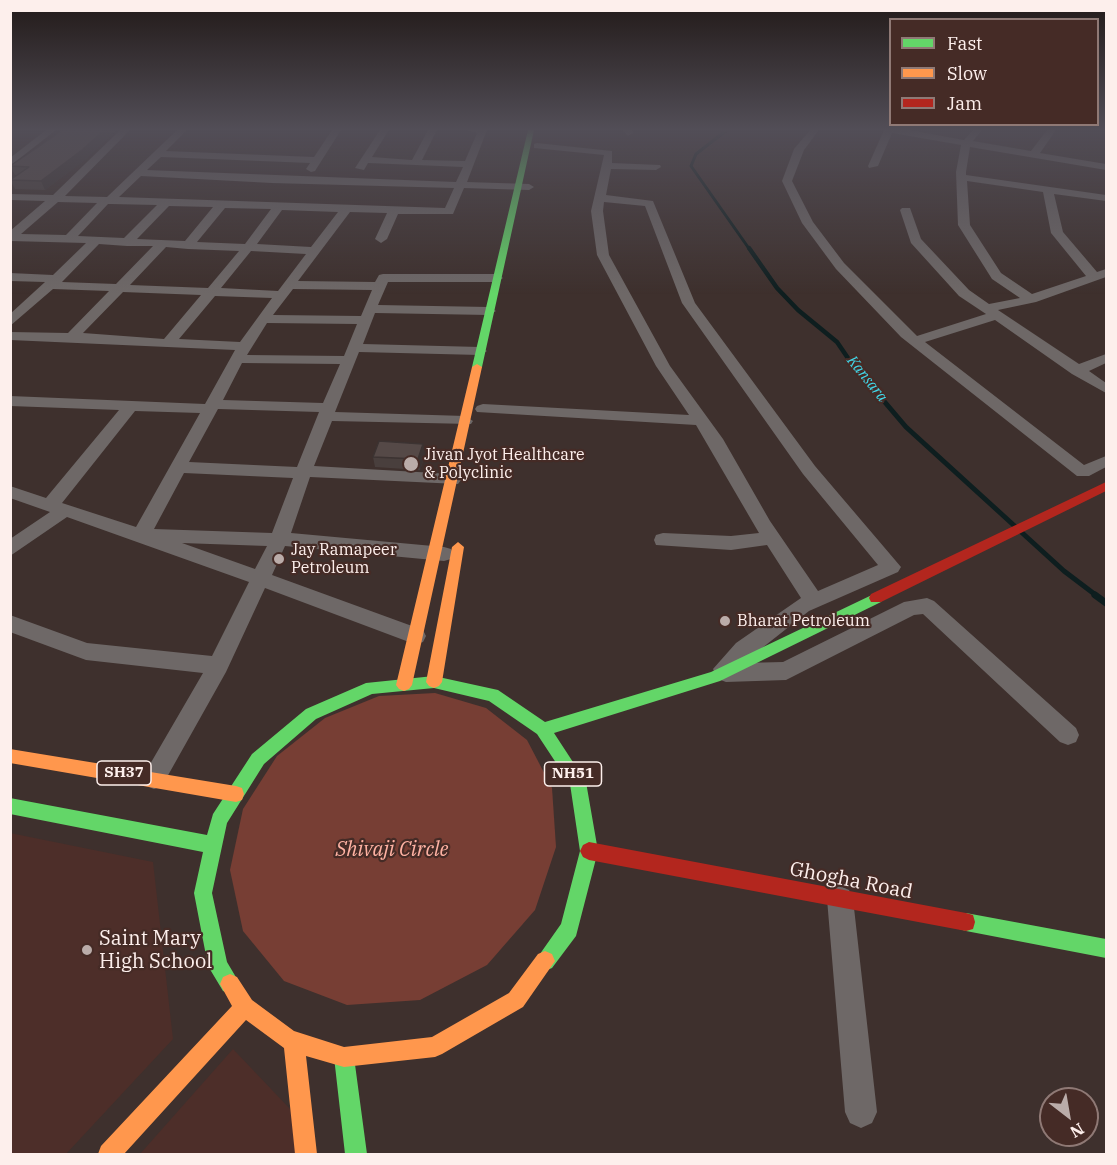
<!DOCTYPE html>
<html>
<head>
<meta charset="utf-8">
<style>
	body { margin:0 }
	#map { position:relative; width:1117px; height:1165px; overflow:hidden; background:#3e302d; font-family:"IBM Plex Serif",serif }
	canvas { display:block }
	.frame { position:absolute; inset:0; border:12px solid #fdefec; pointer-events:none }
	.legend { position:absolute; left:889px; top:18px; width:210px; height:108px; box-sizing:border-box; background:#452b26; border:2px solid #8f7975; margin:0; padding:8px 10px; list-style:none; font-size:18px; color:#fdefec }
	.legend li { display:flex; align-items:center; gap:12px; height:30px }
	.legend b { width:30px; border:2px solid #8f7975 }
	.north { position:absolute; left:1039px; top:1087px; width:60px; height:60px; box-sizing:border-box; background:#452b26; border:2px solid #8f7975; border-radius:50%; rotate:149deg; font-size:16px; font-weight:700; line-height:24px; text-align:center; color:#fdefec }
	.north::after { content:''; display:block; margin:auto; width:21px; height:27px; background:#baaca9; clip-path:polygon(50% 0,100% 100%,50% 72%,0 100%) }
</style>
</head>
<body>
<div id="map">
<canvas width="1117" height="1165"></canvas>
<div class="frame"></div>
<ul class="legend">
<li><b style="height:8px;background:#63d668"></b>Fast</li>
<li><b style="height:8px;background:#ff974d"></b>Slow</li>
<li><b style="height:8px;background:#b3261e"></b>Jam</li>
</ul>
<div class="north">N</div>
</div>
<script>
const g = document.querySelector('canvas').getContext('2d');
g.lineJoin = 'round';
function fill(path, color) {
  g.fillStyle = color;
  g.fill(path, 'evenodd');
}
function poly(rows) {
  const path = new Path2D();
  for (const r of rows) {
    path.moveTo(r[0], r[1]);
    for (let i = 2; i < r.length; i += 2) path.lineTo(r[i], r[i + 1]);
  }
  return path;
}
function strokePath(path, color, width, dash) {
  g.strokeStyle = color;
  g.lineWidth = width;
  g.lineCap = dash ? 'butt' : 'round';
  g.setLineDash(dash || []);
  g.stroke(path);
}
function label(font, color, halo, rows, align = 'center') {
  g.font = font + ' "IBM Plex Serif",serif';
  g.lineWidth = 4.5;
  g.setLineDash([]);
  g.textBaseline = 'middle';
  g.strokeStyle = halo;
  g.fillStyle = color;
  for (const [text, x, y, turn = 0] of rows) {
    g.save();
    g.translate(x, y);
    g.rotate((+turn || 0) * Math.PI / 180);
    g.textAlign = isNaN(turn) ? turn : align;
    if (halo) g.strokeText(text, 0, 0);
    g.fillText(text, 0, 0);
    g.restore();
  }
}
fill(poly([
	[10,833,153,862,173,1039,66,1154,11,1154],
	[233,1049,291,1110,295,1154,140,1154]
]), '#4d2e29');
fill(poly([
	[435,693,486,708,527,740,552,788,556,847,535,910,487,965,420,1000,347,1005,284,981,243,931,230,870,243,809,277,756,325,718,379,696]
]), '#773e34');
strokePath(poly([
	[727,130,696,154,691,166,750,250]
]), '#0e1e1f', 3);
strokePath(poly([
	[749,248,777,288,798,310,837,342,854,367,884,401]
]), '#0e1e1f', 4.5);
strokePath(poly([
	[883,400,906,427,1064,571,1097,596]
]), '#0e1e1f', 5);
strokePath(poly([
	[1095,595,1106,603]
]), '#0e1e1f', 7);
fill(poly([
	[46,130,56,130,10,166,10,158,46,130],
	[120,130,130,130,65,196,107,197,177,130,187,130,166,151,314,157,332,130,341,130,315,171,311,172,306,169,310,163,161,157,147,170,456,182,463,167,368,163,364,170,355,168,380,130,389,130,372,157,412,160,428,130,437,130,422,160,465,161,477,133,466,130,487,130,467,182,529,184,534,187,529,190,464,188,453,214,398,214,387,239,381,243,375,239,387,213,350,212,298,281,375,282,379,275,383,274,497,274,503,278,497,282,388,282,378,305,489,307,496,311,489,315,375,313,363,344,480,347,487,351,480,355,359,352,335,412,465,416,473,421,471,424,332,421,314,466,452,474,461,480,458,484,310,477,291,533,444,547,451,549,453,554,451,559,444,561,285,546,272,575,423,630,426,636,423,642,416,644,409,642,265,588,226,672,162,786,154,789,146,786,142,778,203,673,86,660,10,632,10,615,87,643,212,656,249,582,67,517,10,556,10,539,50,512,10,498,10,486,46,498,119,410,10,406,10,396,205,404,235,350,10,340,10,332,68,333,109,291,53,289,10,326,10,314,45,282,10,281,10,273,53,275,86,243,10,241,10,231,45,201,10,200,10,194,53,195,120,130],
	[141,176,272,183,454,188,445,208,119,197,141,176],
	[58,202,97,203,66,235,21,234,58,202],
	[108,204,111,204,157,205,124,238,78,236,108,204],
	[169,206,213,207,185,241,137,239,169,206],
	[225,208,271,209,245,244,197,242,225,208],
	[282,210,338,212,311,247,257,244,282,210],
	[99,244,127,246,153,246,116,284,62,282,99,244],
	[166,247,188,249,239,251,208,288,130,285,166,247],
	[251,251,306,254,278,291,221,288,251,251],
	[293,289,372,290,361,316,273,315,293,289],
	[123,292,201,295,164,339,83,333,123,292],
	[215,296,272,298,240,342,179,339,215,296],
	[267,323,357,324,344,356,247,355,267,323],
	[242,363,340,364,323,403,223,400,242,363],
	[218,409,319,412,297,467,189,462,218,409],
	[135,411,200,413,136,527,62,503,135,411],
	[184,473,293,478,272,533,154,529,184,473],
	[182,543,267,546,255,569,182,543],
	[622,130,632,130,633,133,628,136,622,130],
	[810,130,819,130,804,150,792,181,813,222,844,263,917,336,986,314,959,296,911,243,900,210,902,208,910,208,921,239,969,290,989,304,1020,298,992,279,958,225,956,172,961,145,892,133,878,166,869,168,868,166,884,130,910,130,964,140,973,130,982,130,973,141,1031,151,1047,130,1056,130,1040,153,1106,164,1106,170,970,147,966,172,966,175,1106,195,1106,201,1054,194,1063,232,1097,272,1106,269,1106,277,1036,302,998,310,1079,364,1106,354,1106,363,1089,371,1106,383,1106,393,1072,374,995,320,925,342,1084,465,1106,456,1106,467,1089,476,1077,476,901,337,836,269,802,223,782,181,794,149,810,130],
	[967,181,1043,192,1051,233,1086,276,1032,294,1001,273,970,225,967,181],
	[537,143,612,151,612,163,660,165,661,167,656,170,611,169,606,195,653,201,695,303,815,466,901,567,898,572,809,611,743,663,783,662,904,602,927,598,934,601,1076,728,1079,735,1076,742,1068,745,1060,742,923,614,914,615,786,680,726,682,718,679,713,669,736,643,801,598,767,545,731,550,656,545,654,540,656,535,663,533,731,536,759,533,696,425,477,412,475,409,477,406,483,404,689,415,656,366,597,255,591,211,604,155,534,148,534,144,537,143],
	[604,202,645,206,682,303,803,474,878,565,818,591,770,521,723,439,670,366,609,255,603,211,604,202],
	[840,886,849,890,853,899,877,1112,872,1123,861,1128,850,1123,845,1112,827,899,831,890,840,886]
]), '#6e6867');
fill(poly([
	[528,130,534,130,482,367,477,370,472,367,528,130],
	[876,593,881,594,883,598,881,602,720,681,554,733,586,782,598,851,576,936,552,968,545,971,538,968,535,961,561,924,580,851,570,784,537,734,489,701,434,688,372,694,316,719,264,764,227,823,212,893,227,962,240,984,237,991,230,994,223,991,208,966,194,893,203,852,10,814,10,798,207,835,213,814,252,754,306,709,366,683,434,676,498,690,545,722,711,672,876,593],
	[966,913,1106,939,1106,958,966,931,959,929,957,922,959,915,966,913],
	[344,1047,351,1050,354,1057,367,1154,345,1154,334,1057,337,1050,344,1047]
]), '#63d668');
fill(poly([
	[477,364,482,367,412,685,409,689,404,691,399,689,396,685,472,367,477,364],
	[458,542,464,547,442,682,439,686,434,688,429,686,426,682,452,547,458,542],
	[10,749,236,786,242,788,244,794,242,800,236,802,10,763,10,749],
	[545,951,552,954,555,961,523,1007,442,1054,435,1057,344,1067,306,1056,317,1154,295,1154,284,1048,246,1020,124,1154,98,1154,101,1146,232,1006,220,984,223,977,230,974,237,977,252,1000,294,1031,344,1047,432,1037,509,993,538,954,545,951]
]), '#ff974d');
fill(poly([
	[1106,482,1106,491,881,602,871,602,869,598,871,594,1106,482],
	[589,842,966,913,973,915,975,922,973,929,966,931,589,860,583,857,580,851,583,845,589,842]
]), '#b3261e');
fill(poly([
	[63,130,117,130,86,159,45,190,15,189,10,180,18,175,15,175,10,166],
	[425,455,420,470,375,467,373,457]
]), '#493f3d');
fill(poly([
	[104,130,117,130,86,159,45,190,41,181],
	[423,444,425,455,420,470,418,459]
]), '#3c3332');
const building = poly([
	[63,130,104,130,82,150,41,181,10,180,29,167,10,166,63,130],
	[379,441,423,444,418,459,373,457,379,441]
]);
fill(building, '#554947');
strokePath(building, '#3c3332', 1.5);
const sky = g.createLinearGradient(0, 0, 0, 294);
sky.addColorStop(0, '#221a19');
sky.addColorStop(0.44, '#524e57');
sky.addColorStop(1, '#524e5700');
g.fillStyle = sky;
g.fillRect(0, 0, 1117, 294);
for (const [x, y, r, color] of [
	[411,464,8,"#baaca9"],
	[279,559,6,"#baaca9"],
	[725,621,6,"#baaca9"],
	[87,950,6,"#baaca9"]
]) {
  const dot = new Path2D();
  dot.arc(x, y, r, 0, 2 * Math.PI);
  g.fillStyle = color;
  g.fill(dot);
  strokePath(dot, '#452b26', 2);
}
label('italic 15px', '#41d8ea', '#452b26', [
	["Kansara",867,379,51]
]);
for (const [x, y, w] of [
	[124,773,54],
	[573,774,57]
]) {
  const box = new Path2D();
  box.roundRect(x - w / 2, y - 12, w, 24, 4.5);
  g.fillStyle = '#452b26';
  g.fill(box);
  strokePath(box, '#fdefec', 1.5);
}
label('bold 15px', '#fdefec', null, [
	["SH37",124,773],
	["NH51",573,774]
]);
label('16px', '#fdefec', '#452b26', [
	["Jivan Jyot Healthcare",424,455],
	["& Polyclinic",424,473],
	["Jay Ramapeer",291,550],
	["Petroleum",291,568],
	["Bharat Petroleum",737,621]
], 'left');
label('italic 20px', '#ffb2a3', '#452b26', [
	["Shivaji Circle",392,850]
]);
label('20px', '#fdefec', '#452b26', [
	["Ghogha Road",851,881,11]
]);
label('20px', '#fdefec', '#452b26', [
	["Saint Mary",99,939],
	["High School",99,962]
], 'left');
</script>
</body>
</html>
